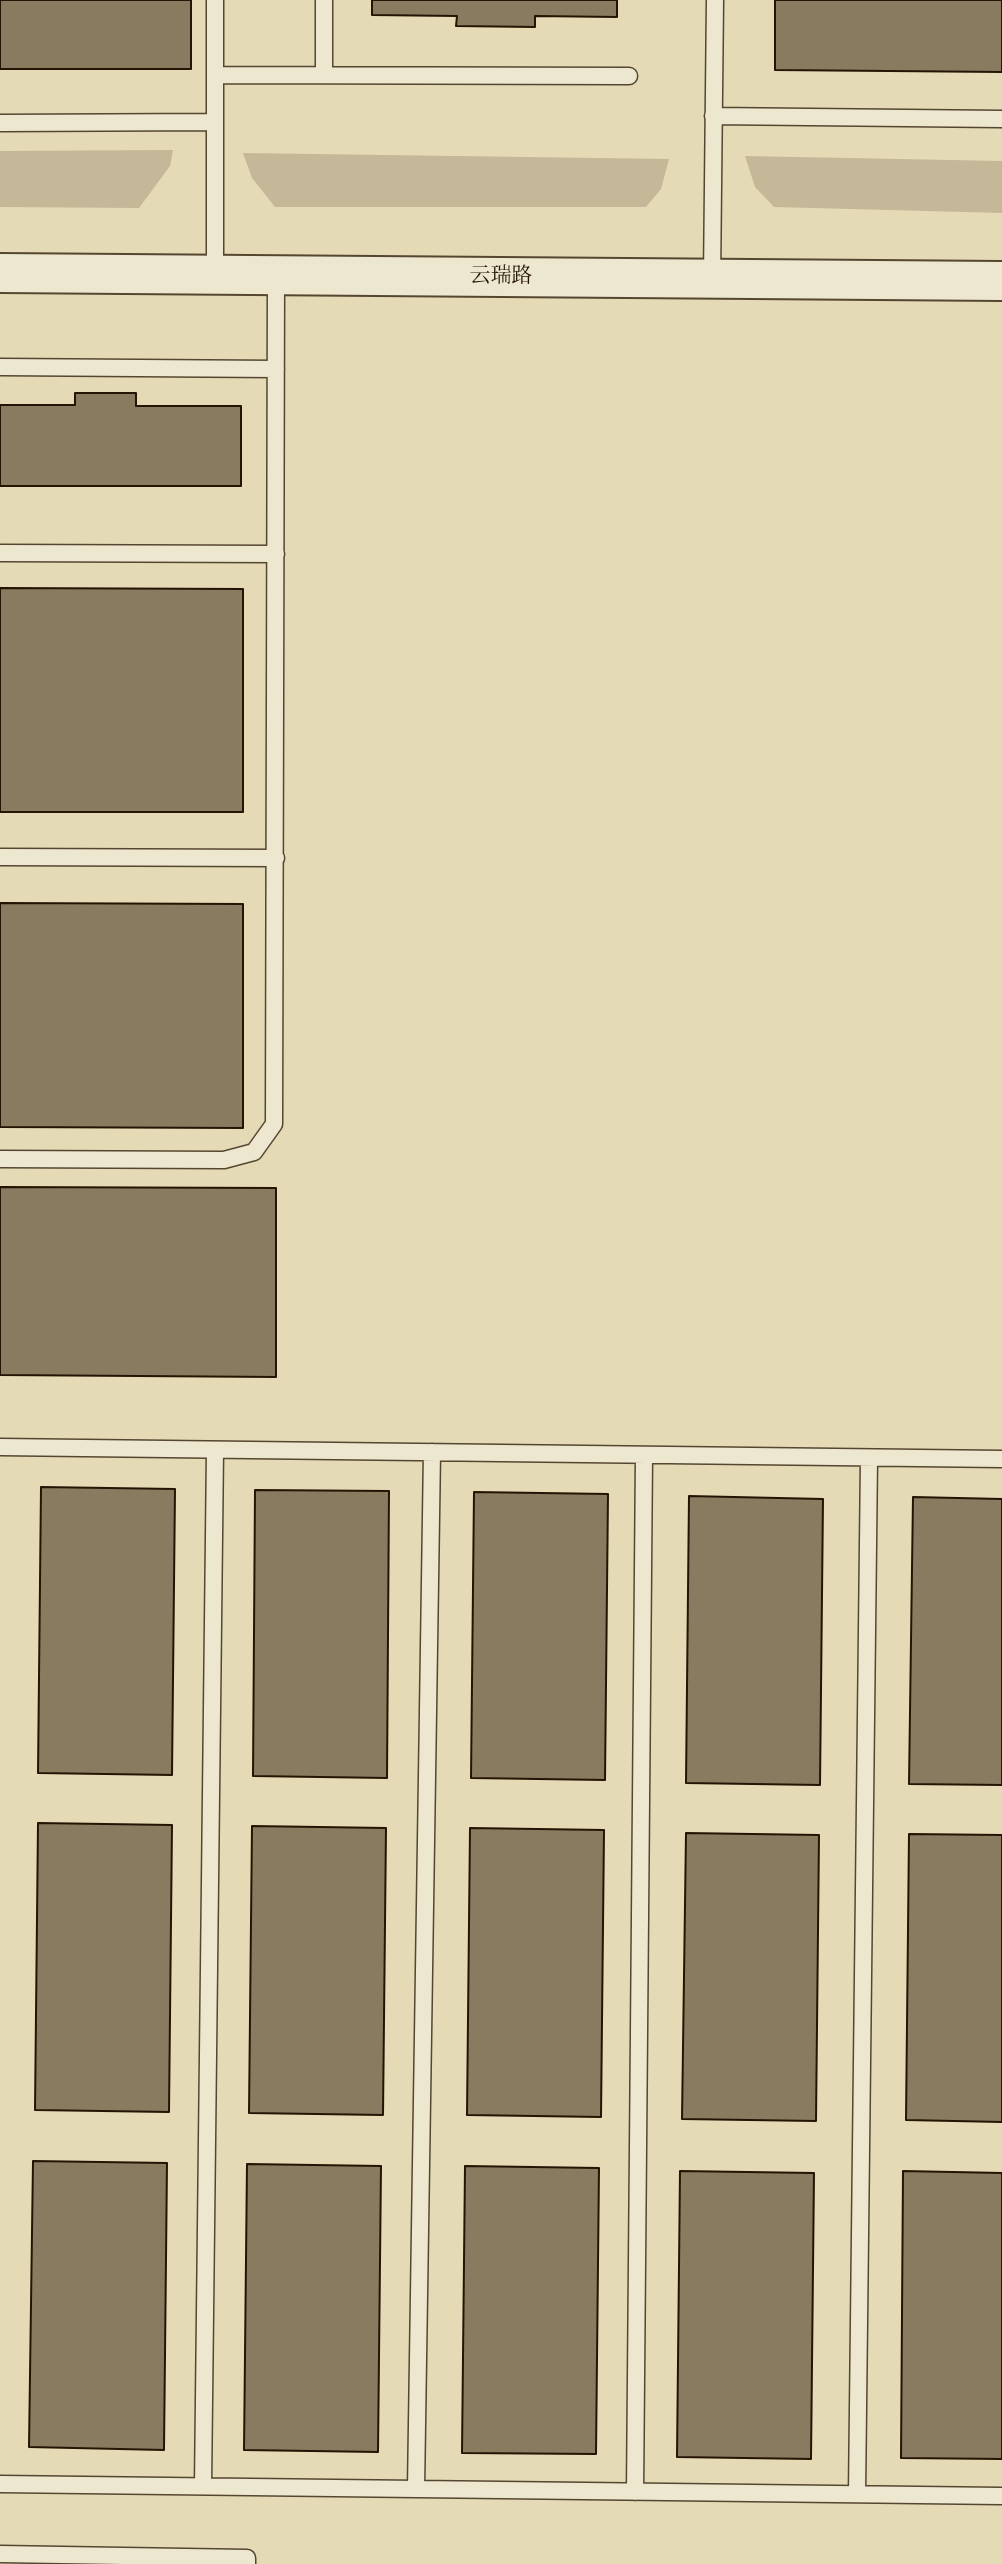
<!DOCTYPE html>
<html>
<head>
<meta charset="utf-8">
<style>
	body { margin:0 }
	canvas { display:block; background:#e4dab6 }
</style>
</head>
<body>
<canvas width="1002" height="2564"></canvas>
<script>
const g = document.querySelector('canvas').getContext('2d');
g.lineJoin = 'round';
function fill(path, color) {
  g.fillStyle = color;
  g.fill(path, 'evenodd');
}
function poly(rows) {
  const path = new Path2D();
  for (const r of rows) {
    path.moveTo(r[0], r[1]);
    for (let i = 2; i < r.length; i += 2) path.lineTo(r[i], r[i + 1]);
  }
  return path;
}
function strokePath(path, color, width, dash) {
  g.strokeStyle = color;
  g.lineWidth = width;
  g.lineCap = dash ? 'butt' : 'round';
  g.setLineDash(dash || []);
  g.stroke(path);
}
function label(font, color, halo, rows, align = 'center') {
  g.font = font + ' "IM FELL Great Primer","Noto Serif SC",serif';
  g.lineWidth = 5;
  g.setLineDash([]);
  g.textBaseline = 'middle';
  g.strokeStyle = halo;
  g.fillStyle = color;
  for (const [text, x, y, turn = 0] of rows) {
    g.save();
    g.translate(x, y);
    g.rotate((+turn || 0) * Math.PI / 180);
    g.textAlign = isNaN(turn) ? turn : align;
    if (halo) g.strokeText(text, 0, 0);
    g.fillText(text, 0, 0);
    g.restore();
  }
}
fill(poly([
	[173,150,170,166,139,208,0,207,0,151],
	[243,153,669,159,661,189,646,207,275,207,252,178],
	[745,156,1002,161,1002,213,774,207,755,187]
]), '#c4b898');
const building = poly([
	[0,0,191,0,191,69,0,69,0,0],
	[372,0,617,0,617,17,535,16,535,27,456,26,457,16,372,15,372,0],
	[775,0,1002,0,1002,72,775,70,775,0],
	[75,393,136,393,136,406,241,406,241,486,0,486,0,405,75,405,75,393],
	[0,588,243,589,243,812,0,812,0,588],
	[0,903,243,904,243,1128,0,1127,0,903],
	[0,1187,276,1188,276,1377,0,1375,0,1187],
	[41,1487,175,1489,172,1775,38,1773,41,1487],
	[255,1490,389,1491,387,1778,253,1776,255,1490],
	[474,1492,608,1494,605,1780,471,1778,474,1492],
	[689,1496,823,1499,820,1785,686,1783,689,1496],
	[913,1497,1002,1499,1002,1785,909,1784,913,1497],
	[38,1823,172,1825,169,2112,35,2110,38,1823],
	[252,1826,386,1828,383,2115,249,2113,252,1826],
	[470,1828,604,1830,601,2117,467,2115,470,1828],
	[686,1833,819,1835,816,2121,682,2119,686,1833],
	[909,1834,1002,1835,1002,2122,906,2120,909,1834],
	[33,2161,167,2163,164,2450,29,2447,33,2161],
	[247,2164,381,2166,378,2452,244,2450,247,2164],
	[465,2166,599,2168,596,2454,462,2453,465,2166],
	[680,2171,814,2173,811,2459,677,2457,680,2171],
	[903,2171,1002,2173,1002,2459,901,2458,903,2171]
]);
fill(building, '#887b60');
strokePath(building, '#251403', 2);
const service = poly([
	[215,0,215,275],
	[324,0,324,75],
	[215,75,629,76],
	[713,116,1002,119],
	[0,123,215,122],
	[712,279,715,0],
	[0,367,276,369],
	[0,553,276,554],
	[0,857,276,858],
	[0,1159,224,1160,254,1152,274,1124,276,275],
	[0,1447,1002,1459],
	[0,2484,1002,2496],
	[203,2486,215,1450],
	[416,2489,432,1452],
	[635,2492,644,1455],
	[857,2494,869,1458],
	[0,2554,247,2558,247,2564]
]);
const tertiary = poly([
	[0,273,1002,281]
]);
strokePath(service, '#554630', 19);
strokePath(tertiary, '#554630', 42);
strokePath(service, '#ede7d0', 16);
strokePath(tertiary, '#ede7d0', 38);
label('21px', '#251403', '#ede7d0', [
	["云瑞路",501,277]
]);
</script>
</body>
</html>
